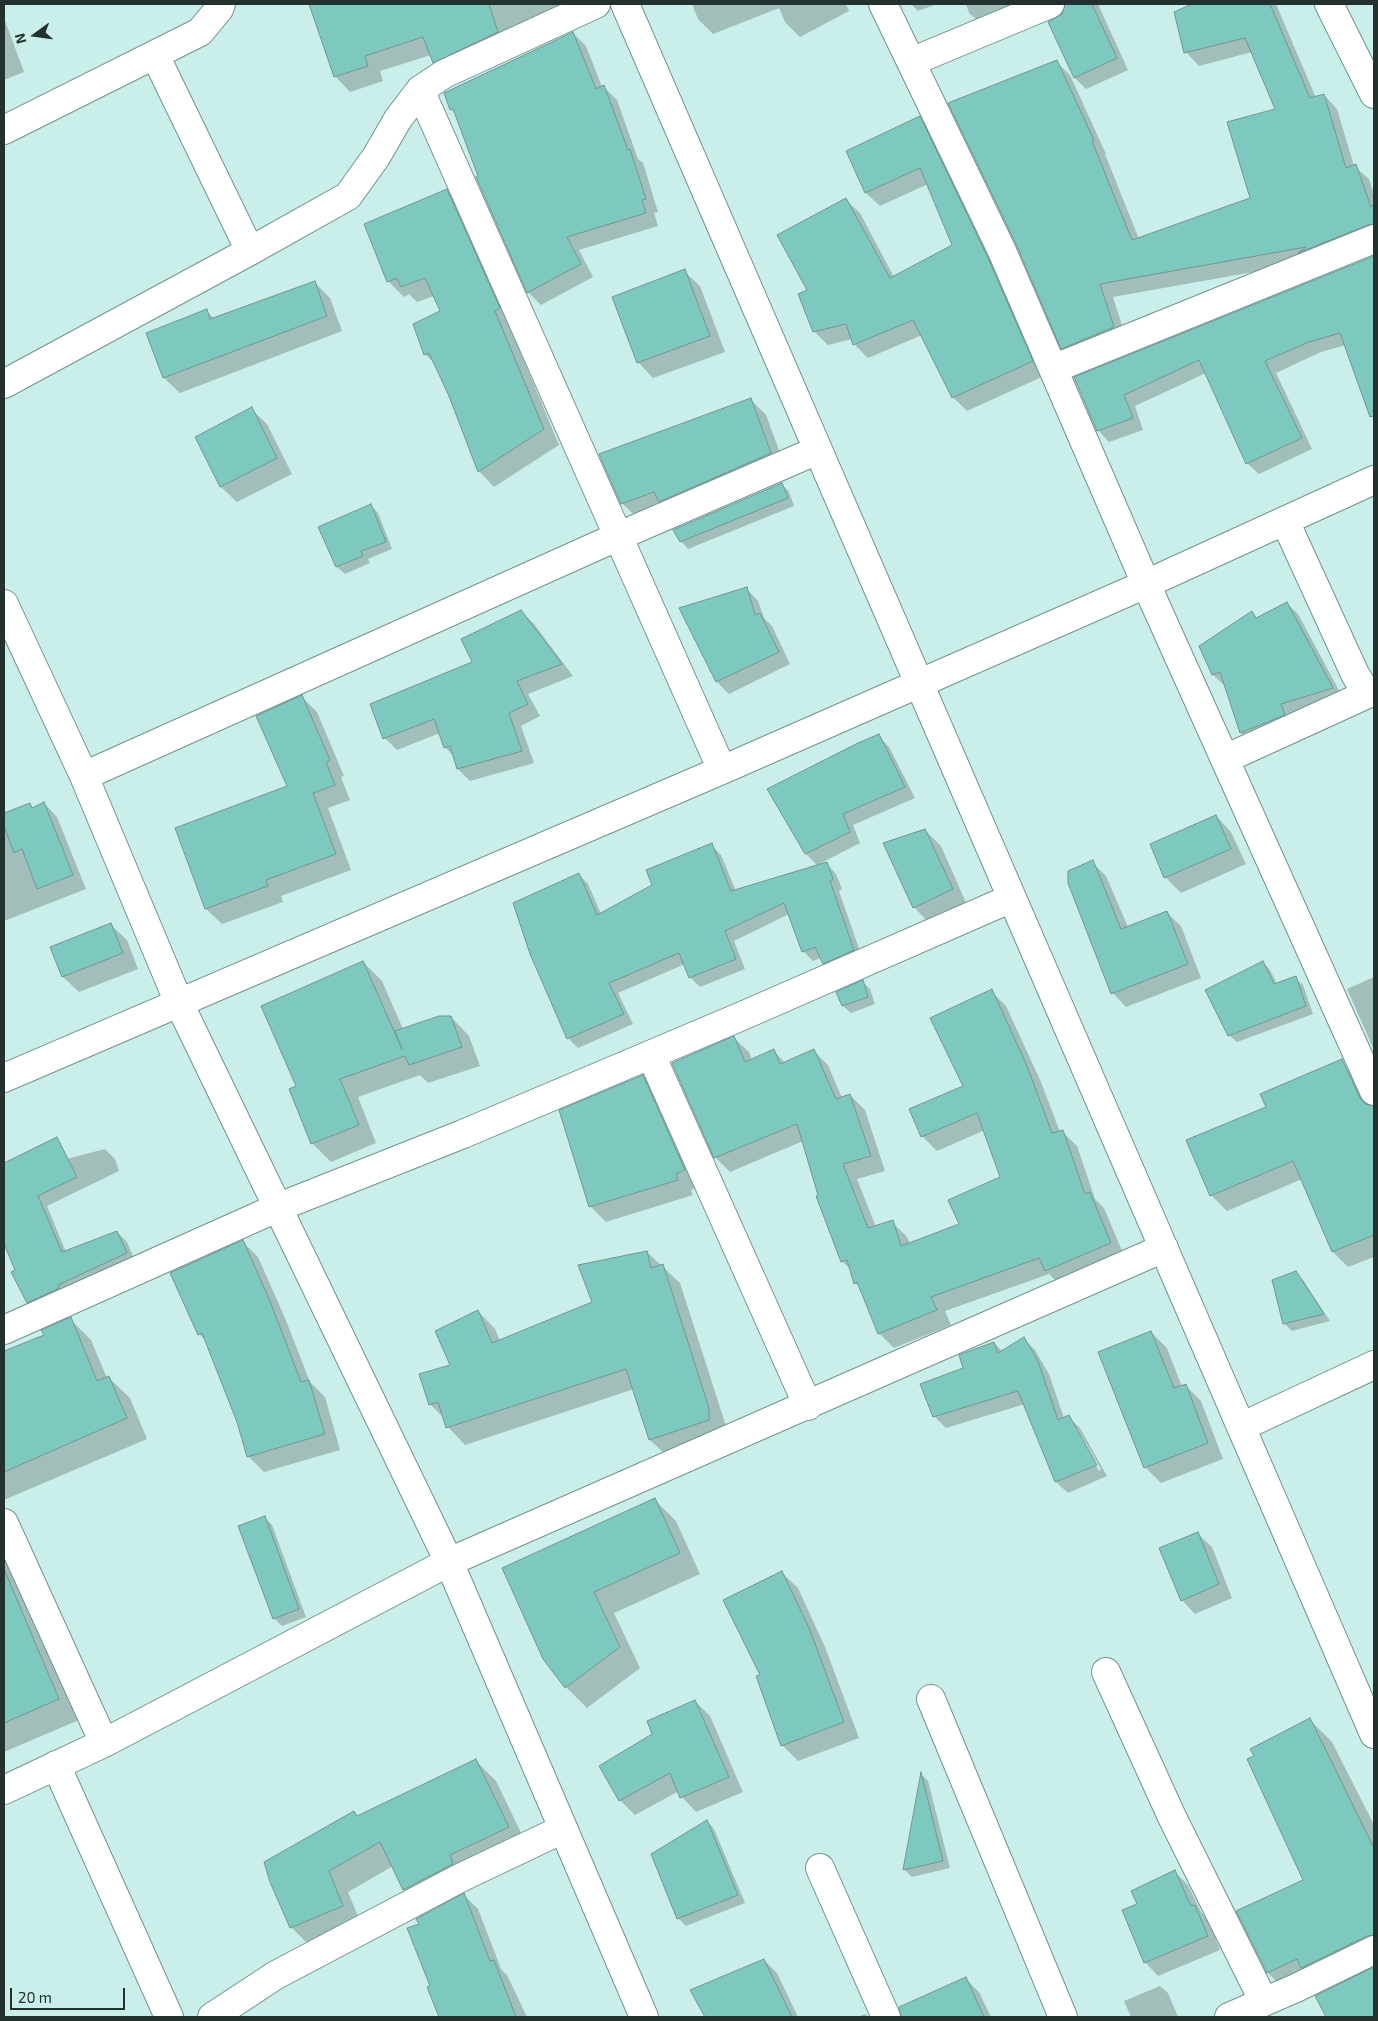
<!DOCTYPE html>
<html>
<head>
<meta charset="utf-8">
<style>
	body { margin:0 }
	#map { position:relative; width:1378px; height:2021px; overflow:hidden; background:#caeee9; font-family:"Exo 2",sans-serif }
	canvas { display:block }
	.frame { position:absolute; inset:0; border:5px solid #23312f; pointer-events:none }
	.north { position:absolute; left:10px; top:10px; width:50px; height:50px; -webkit-text-stroke:4px #caeee9; paint-order:stroke; rotate:256deg; font-size:14px; font-weight:700; line-height:20px; text-align:center; color:#23312f }
	.north::after { content:''; display:block; margin:auto; width:18px; height:22px; background:#23312f; clip-path:polygon(50% 0,100% 100%,50% 72%,0 100%) }
	.scale { position:absolute; left:10px; top:1988px; width:115px; height:22px; box-sizing:border-box; border:2px solid #23312f; border-top:0; padding-left:6px; font-size:15px; line-height:18px; white-space:nowrap; color:#23312f; -webkit-text-stroke:4px #caeee9; paint-order:stroke }
</style>
</head>
<body>
<div id="map">
<canvas width="1378" height="2021"></canvas>
<div class="frame"></div>
<div class="north">N</div>
<div class="scale">20 m</div>
</div>
<script>
const g = document.querySelector('canvas').getContext('2d');
g.lineJoin = 'round';
function fill(path, color) {
  g.fillStyle = color;
  g.fill(path, 'evenodd');
}
function poly(rows) {
  const path = new Path2D();
  for (const r of rows) {
    path.moveTo(r[0], r[1]);
    for (let i = 2; i < r.length; i += 2) path.lineTo(r[i], r[i + 1]);
  }
  return path;
}
function strokePath(path, color, width, dash) {
  g.strokeStyle = color;
  g.lineWidth = width;
  g.lineCap = dash ? 'butt' : 'round';
  g.setLineDash(dash || []);
  g.stroke(path);
}
fill(poly([
	[311,4,570,4,449,77,434,62,431,55,380,71,383,81,350,92,335,76],
	[692,4,846,4,849,11,800,37,785,22,779,8,713,34,698,19],
	[905,4,937,4,918,11,911,4,907,5],
	[966,4,1023,4,977,20,969,13],
	[1067,4,1098,4,1128,70,1086,89,1075,78,1050,22,1064,14],
	[1195,4,1276,4,1316,98,1324,95,1337,109,1354,166,1369,179,1374,195,1374,241,1309,262,1113,297,1127,341,1076,361,1062,348,1056,62,1070,75,1106,154,1105,154,1139,239,1251,199,1276,109,1252,52,1199,66,1186,52,1176,13],
	[4,18,24,72,4,80],
	[573,33,586,46,602,87,604,87,617,100,638,159,643,163,658,212,654,213,658,226,579,250,593,277,541,305,528,292,477,178,480,177,456,114,451,109,445,93],
	[919,118,933,131,1046,375,967,411,953,397,922,335,868,358,854,344,852,339,828,345,814,331,808,291,846,200,860,213,894,277,953,246,928,184,880,206,866,193,847,152],
	[447,191,462,206,515,324,510,327,559,445,494,487,479,471,436,365,425,354,441,311,434,296,417,302,409,294,404,297,388,281],
	[1374,257,1374,387,1369,389,1346,345,1321,352,1276,373,1312,449,1259,474,1247,463,1206,373,1135,406,1143,430,1109,442,1098,430,1076,378],
	[684,271,700,286,725,352,653,378,638,362],
	[314,282,330,298,342,331,180,393,164,378,147,334,206,311,214,318],
	[750,399,766,415,786,469,638,519,622,503],
	[251,409,267,424,292,474,237,502,221,487,196,437],
	[782,484,789,492,794,506,688,549,681,541],
	[371,505,378,513,392,549,368,559,370,563,345,574,337,567,320,527],
	[746,588,758,601,764,618,772,626,790,664,729,694,717,682,681,609],
	[1287,604,1298,614,1343,698,1291,714,1294,725,1251,743,1241,733,1225,684,1224,685,1213,675,1201,647,1252,613,1258,619],
	[521,611,534,624,573,676,528,694,540,716,521,726,534,763,470,781,458,769,454,757,445,747,440,733,397,750,385,738,474,662],
	[302,697,317,712,344,776,341,777,350,800,328,808,351,870,281,896,283,902,222,924,206,909,177,828,288,787],
	[878,736,889,747,915,798,853,825,860,843,817,865,806,854],
	[44,803,57,817,86,889,4,921,4,815,30,805,34,809],
	[1216,816,1231,832,1246,864,1181,893,1165,877],
	[925,830,941,846,967,905,929,923,914,907],
	[711,845,721,855,736,891,827,864,836,874,842,889,839,891,863,960,834,973,824,963,821,958,813,961,803,951,789,914,734,941,745,969,700,987,690,977,685,964,618,993,633,1024,578,1048,568,1038,578,874,588,884,601,914,654,886],
	[1092,862,1106,876,1128,927,1167,913,1181,926,1201,978,1126,1007,1113,993],
	[111,925,127,940,138,969,79,992,63,977],
	[363,962,382,981,403,1029,451,1017,469,1036,480,1066,428,1083,420,1075,358,1097,376,1143,331,1162,312,1143,298,1086],
	[1263,962,1270,970,1277,984,1295,978,1303,985,1313,1014,1237,1042,1229,1035],
	[1374,977,1374,1050,1347,989],
	[863,982,870,989,875,1004,851,1013,843,1006,837,993],
	[991,991,1006,1006,1041,1082,1060,1132,1062,1131,1077,1146,1095,1199,1104,1208,1125,1258,1060,1285,1049,1274,945,1311,951,1325,894,1348,879,1333,862,1289,855,1283,851,1270,842,1261,819,1196,803,1141,730,1172,715,1157,734,1038,749,1052,752,1060,774,1051,785,1063,813,1050,828,1065,842,1098,850,1095,865,1110,885,1171,857,1179,876,1227,892,1222,907,1237,910,1244,960,1225,1002,1178,985,1130,937,1151,922,1136,964,1086],
	[1339,1062,1355,1077,1374,1126,1374,1257,1348,1267,1333,1252,1302,1179,1227,1211,1211,1195,1267,1107],
	[643,1076,658,1092,700,1186,691,1190,693,1195,606,1222,590,1206],
	[105,1149,115,1159,119,1171,47,1206,66,1252,117,1232,127,1242,136,1263,37,1312,28,1302,17,1270,4,1241,4,1175],
	[243,1242,258,1257,285,1318,310,1382,325,1397,340,1450,264,1472,248,1456,238,1422,207,1342,199,1334],
	[647,1252,680,1283,726,1426,668,1457,650,1440,634,1389,465,1445,448,1427,445,1419,430,1404,452,1366,478,1311,495,1329,500,1341,594,1302],
	[1295,1272,1303,1280,1330,1321,1292,1331,1284,1323],
	[70,1319,91,1340,107,1378,109,1378,130,1398,147,1439,4,1500,4,1353,45,1336],
	[1151,1332,1167,1348,1182,1387,1185,1385,1201,1401,1223,1459,1161,1483,1145,1467],
	[1023,1338,1035,1350,1049,1374,1064,1418,1068,1417,1080,1428,1107,1476,1068,1493,1056,1482,1025,1404,946,1428,934,1416,964,1369,994,1343,1002,1351],
	[1075,1428,1077,1428,1101,1469,1099,1471],
	[655,1500,676,1521,700,1574,614,1613,640,1668,587,1708,566,1687,544,1658],
	[264,1517,272,1525,306,1617,282,1626,274,1618],
	[1198,1534,1212,1547,1232,1598,1195,1614,1182,1600],
	[4,1561,16,1573,79,1720,4,1752],
	[782,1573,798,1588,825,1647,859,1738,798,1761,782,1745,761,1676],
	[695,1701,710,1716,743,1792,696,1812,682,1797,679,1791,635,1815,620,1800,601,1766,654,1734],
	[1310,1720,1332,1742,1374,1825,1374,1965,1324,1989,1290,1995,1268,1973,1238,1911,1304,1880],
	[476,1761,496,1781,528,1847,424,1910,404,1890,393,1866,348,1892,362,1926,311,1947,291,1927,358,1817],
	[922,1775,928,1781,950,1868,912,1877,905,1870],
	[707,1821,714,1829,745,1903,686,1926,678,1918],
	[1175,1872,1188,1885,1201,1912,1208,1920,1220,1950,1158,1976,1145,1962,1139,1904],
	[464,1895,478,1909,501,1969,507,1975,527,2017,440,2017,428,1988,431,1986],
	[764,1960,777,1973,798,2017,720,2017,704,1985],
	[1374,1969,1374,2017,1327,2017,1317,1997],
	[965,1978,979,1992,991,2017,902,2017,900,2008],
	[1160,1986,1168,1993,1178,2017,1131,2017,1124,2001],
	[865,2014,869,2017,857,2017]
]), '#0003');
const building = poly([
	[309,4,489,4,498,32,433,63,423,37,365,56,368,66,334,77,309,4],
	[1065,4,1092,4,1117,58,1074,78,1048,22,1062,14,1065,4],
	[1192,4,1270,4,1310,98,1324,94,1346,168,1356,164,1371,207,1374,204,1374,224,1368,225,1298,253,1306,247,1100,284,1114,327,1061,349,1016,244,948,103,1057,60,1094,140,1092,141,1132,240,1250,198,1227,122,1275,109,1245,38,1184,53,1174,12,1192,4],
	[573,32,596,89,604,85,628,150,630,149,646,199,642,200,646,213,567,237,581,264,527,293,476,177,478,176,453,109,450,110,444,93,573,32],
	[920,116,988,258,1033,361,952,398,913,320,853,345,846,324,813,332,798,294,807,290,777,235,846,198,890,278,952,245,920,168,865,193,846,151,920,116],
	[447,189,500,308,495,311,544,429,478,472,449,396,429,353,424,355,413,324,440,311,425,278,401,287,397,278,387,282,364,224,447,189],
	[1374,256,1374,416,1370,417,1340,333,1309,342,1265,361,1302,438,1246,464,1199,360,1124,395,1133,418,1097,431,1074,377,1374,256],
	[685,269,710,336,637,363,612,297,685,269],
	[315,281,327,316,163,378,146,333,207,309,210,319,315,281],
	[751,398,771,453,659,502,654,492,621,504,599,454,751,398],
	[252,407,277,458,220,487,195,437,252,407],
	[782,483,788,498,680,542,673,530,782,483],
	[371,504,386,542,361,551,363,556,336,567,318,527,371,504],
	[747,587,755,615,760,613,779,652,716,682,679,608,747,587],
	[1287,602,1333,688,1281,704,1285,715,1240,733,1220,672,1212,675,1199,646,1252,611,1256,618,1287,602],
	[521,610,562,664,517,681,528,704,509,713,522,751,457,769,450,746,444,748,434,719,383,739,370,704,472,662,461,639,521,610],
	[302,695,330,760,326,762,335,785,313,793,336,854,266,880,268,886,205,909,175,828,287,786,256,716,302,695],
	[879,734,905,787,843,814,850,832,805,854,767,789,858,743,879,734],
	[44,802,73,875,37,889,22,849,14,853,4,826,4,813,30,803,32,808,44,802],
	[1216,815,1231,849,1164,878,1150,844,1216,815],
	[925,829,953,889,913,908,883,843,925,829],
	[712,843,731,891,827,862,833,879,830,881,854,950,823,964,815,947,802,952,784,903,725,931,736,959,689,978,679,953,609,983,624,1014,567,1039,530,954,513,903,579,873,597,915,652,885,646,870,712,843],
	[1093,860,1121,929,1167,911,1188,964,1111,994,1068,883,1068,871,1093,860],
	[111,923,123,953,62,977,50,947,111,923],
	[363,961,402,1049,395,1031,439,1016,451,1016,462,1047,409,1065,405,1056,340,1079,359,1125,311,1144,289,1089,296,1086,261,1006,363,961],
	[1263,961,1274,984,1296,976,1306,1006,1228,1036,1205,990,1263,961],
	[863,980,868,997,842,1006,836,992,863,980],
	[992,989,1027,1066,1052,1133,1063,1130,1085,1194,1090,1192,1111,1243,1045,1271,1039,1258,931,1297,937,1310,878,1334,857,1282,854,1284,847,1260,841,1262,816,1196,818,1195,797,1124,714,1158,672,1063,734,1036,745,1062,774,1049,780,1064,814,1049,836,1099,850,1094,871,1156,843,1164,868,1228,893,1220,901,1246,959,1224,948,1200,1000,1177,977,1113,921,1137,909,1109,963,1086,930,1018,992,989],
	[1342,1059,1360,1098,1365,1104,1374,1106,1374,1235,1332,1252,1293,1161,1210,1196,1186,1140,1266,1107,1260,1094,1342,1059],
	[643,1075,685,1170,676,1174,678,1180,589,1207,559,1110,643,1075],
	[57,1137,77,1177,38,1196,62,1252,117,1231,127,1253,58,1285,59,1288,27,1303,11,1272,15,1270,4,1244,4,1163,57,1137],
	[243,1240,270,1301,301,1382,309,1380,325,1434,247,1457,237,1422,202,1333,198,1335,170,1273,243,1240],
	[647,1251,651,1268,663,1264,709,1408,709,1420,649,1440,626,1369,446,1428,438,1402,429,1405,419,1374,450,1365,435,1331,478,1310,492,1343,592,1302,578,1265,647,1251],
	[1296,1271,1324,1314,1283,1324,1272,1280,1296,1271],
	[71,1317,97,1381,109,1376,127,1418,4,1472,4,1351,44,1335,41,1330,71,1317],
	[1151,1331,1174,1388,1186,1384,1208,1443,1144,1468,1098,1352,1151,1331],
	[1024,1337,1038,1361,1058,1420,1069,1415,1097,1465,1055,1482,1018,1391,933,1417,920,1384,963,1368,959,1355,994,1342,998,1353,1024,1337],
	[655,1498,680,1553,594,1592,620,1647,565,1688,543,1659,502,1568,655,1498],
	[265,1516,299,1609,273,1619,238,1526,265,1516],
	[1198,1532,1219,1584,1181,1601,1159,1548,1198,1532],
	[4,1569,59,1699,4,1723,4,1569],
	[782,1571,810,1630,844,1722,781,1746,756,1676,760,1675,723,1600,782,1571],
	[695,1700,729,1777,680,1798,670,1773,619,1801,599,1766,652,1734,647,1721,695,1700],
	[1310,1718,1374,1848,1374,1935,1367,1936,1301,1968,1297,1959,1267,1973,1236,1911,1303,1880,1247,1759,1254,1756,1250,1749,1310,1718],
	[476,1759,509,1827,450,1855,453,1864,403,1890,380,1842,329,1871,343,1906,290,1928,270,1882,264,1862,354,1811,357,1816,476,1759],
	[921,1772,943,1861,903,1870,921,1772],
	[707,1820,738,1895,677,1919,651,1854,707,1820],
	[1175,1870,1191,1906,1195,1905,1208,1936,1144,1963,1122,1910,1137,1904,1131,1891,1175,1870],
	[464,1893,490,1961,494,1960,516,2017,439,2017,427,1987,430,1986,407,1928,419,1924,416,1919,464,1893],
	[764,1959,792,2017,705,2017,690,1990,764,1959],
	[1374,1967,1374,2017,1326,2017,1315,1996,1374,1967],
	[966,1977,984,2017,901,2017,899,2007,966,1977]
]);
fill(building, '#7dc9c0');
strokePath(building, '#739590', 1);
const street = poly([
	[625,4,1374,1734],
	[883,4,1002,251,1146,584,1374,1091],
	[1329,4,1374,94],
	[155,55,250,251],
	[911,62,1050,4],
	[420,90,722,770],
	[4,130,200,32,219,9,221,4],
	[1053,369,1374,239],
	[4,384,250,251,348,196,376,157,398,119,420,90,444,74,596,4],
	[1285,521,1355,674,1367,694],
	[4,604,84,776,179,1003,449,1562,644,2017],
	[1225,759,1374,691],
	[84,776,619,536,818,450],
	[651,1055,808,1406],
	[4,1078,722,770,1146,584,1374,480],
	[4,1330,279,1207,463,1134,742,1016,1012,898],
	[1241,1427,1374,1365],
	[4,1523,104,1743],
	[1106,1672,1172,1817,1264,2002],
	[931,1699,1063,2017],
	[56,1765,169,2017],
	[4,1790,104,1743,449,1562,1164,1248],
	[820,1868,886,2017],
	[212,2017,276,1975,460,1878,563,1829],
	[1229,2017,1296,1988,1374,1950]
]);
strokePath(street, '#71938e', 30);
strokePath(street, '#fff', 28);
</script>
</body>
</html>
